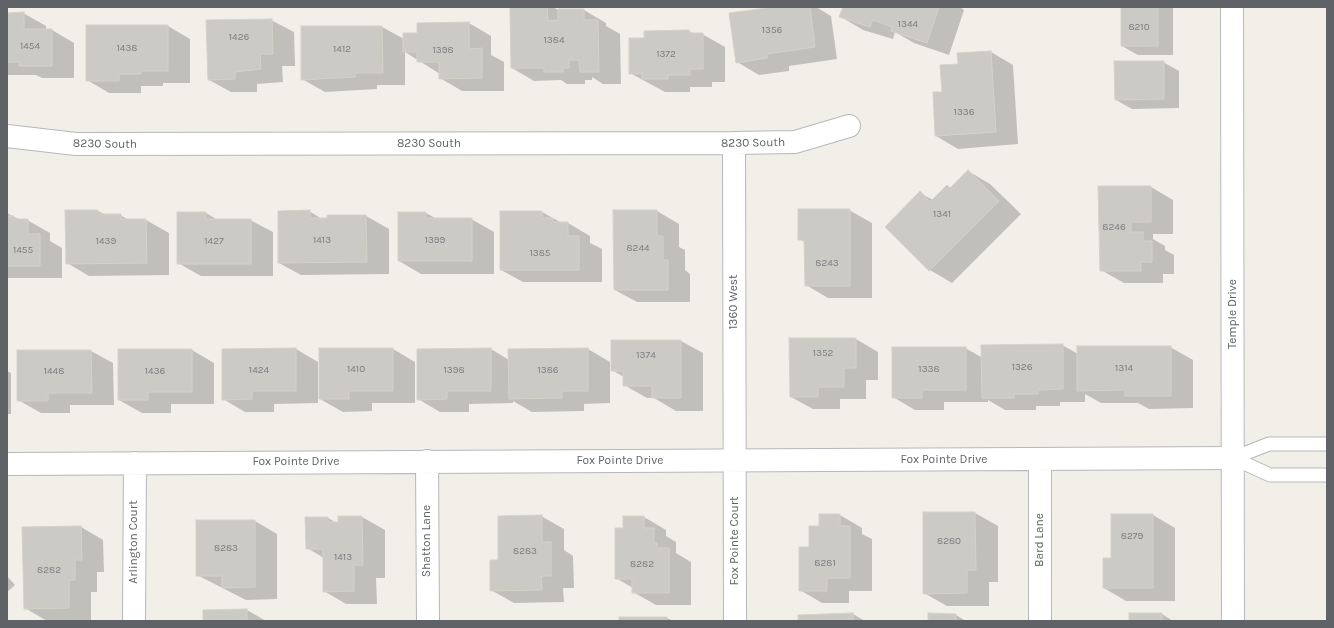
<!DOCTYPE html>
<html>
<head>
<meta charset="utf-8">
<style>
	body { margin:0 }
	#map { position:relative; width:1334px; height:628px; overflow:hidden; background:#f1efe8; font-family:Karla,sans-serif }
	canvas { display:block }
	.frame { position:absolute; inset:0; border:8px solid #5f6368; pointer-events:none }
</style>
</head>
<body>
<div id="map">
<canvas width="1334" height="628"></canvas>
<div class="frame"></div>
</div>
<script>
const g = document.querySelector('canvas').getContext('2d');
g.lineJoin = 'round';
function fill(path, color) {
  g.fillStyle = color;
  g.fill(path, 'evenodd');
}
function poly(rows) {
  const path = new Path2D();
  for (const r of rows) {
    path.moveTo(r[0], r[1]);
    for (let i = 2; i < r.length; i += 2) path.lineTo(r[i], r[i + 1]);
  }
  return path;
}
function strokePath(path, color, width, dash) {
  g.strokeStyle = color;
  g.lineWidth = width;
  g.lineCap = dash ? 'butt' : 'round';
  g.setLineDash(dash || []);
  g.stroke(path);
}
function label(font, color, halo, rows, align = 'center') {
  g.font = font + ' Karla,sans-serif';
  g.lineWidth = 3;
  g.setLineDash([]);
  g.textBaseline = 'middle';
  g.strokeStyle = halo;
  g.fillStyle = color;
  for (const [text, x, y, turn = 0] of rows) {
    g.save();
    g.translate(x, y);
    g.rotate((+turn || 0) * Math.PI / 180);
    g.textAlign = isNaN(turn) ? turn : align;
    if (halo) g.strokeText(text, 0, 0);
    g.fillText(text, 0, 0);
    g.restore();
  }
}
fill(poly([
	[511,7,553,7,558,10,584,10,606,23,606,26,620,34,621,84,603,84,592,77,592,80,585,80,585,84,567,84,561,80,534,81,512,68],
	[781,7,816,7,831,16,837,59,789,66,789,71,759,75,737,62],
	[844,7,960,7,964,10,949,55,914,43,895,32,893,39,863,30,841,17],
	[1122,7,1173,7,1173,55,1138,55,1122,46],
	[23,13,46,26,46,30,52,30,74,43,74,78,42,78,36,75,7,75,7,14],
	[271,20,294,32,295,66,282,66,283,82,257,84,257,92,231,92,209,80],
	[469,23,491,36,491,55,504,62,504,91,462,91,440,78,440,74,405,52,405,85,377,85,377,89,325,92,302,79,302,27,382,27,404,39,418,34],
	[168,26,190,39,190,83,163,83,163,86,141,86,141,93,109,93,87,80],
	[689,31,694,34,702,34,725,47,725,82,712,82,712,87,690,87,690,92,665,92,630,73,645,39],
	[991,52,1013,65,1018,144,958,149,936,136,943,92,959,65],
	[1163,62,1179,71,1179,108,1132,109,1116,100],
	[968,171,990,184,1021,214,952,283,930,270,886,227,920,193,933,200,947,186,951,188],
	[1099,187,1151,187,1173,200,1173,234,1153,234,1153,239,1165,246,1165,250,1174,255,1174,274,1163,274,1163,283,1124,283,1101,270],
	[849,210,872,223,872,298,828,298,806,285,805,242,799,239],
	[98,211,106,215,120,215,129,220,146,220,169,233,169,275,89,276,67,263],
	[309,211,322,219,328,219,328,216,366,216,389,229,389,274,301,275,279,263],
	[657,211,679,224,679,247,685,250,685,270,690,274,690,302,637,302,615,290],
	[542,212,562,223,568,223,590,236,590,243,602,249,602,282,523,282,501,270],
	[7,213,20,220,27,220,50,233,50,241,62,248,62,278,7,278],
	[206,213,218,220,250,220,273,232,273,276,201,276,178,263],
	[399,213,426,213,437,219,471,219,494,232,494,274,421,274,399,261],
	[790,339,856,339,878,352,878,380,866,380,866,399,840,399,840,409,813,409,791,397],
	[612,341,681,341,703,353,703,411,676,411,654,398,647,398,624,385,624,377,612,370],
	[1062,345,1078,354,1170,347,1193,360,1193,408,1149,409,1138,403,1101,403,1085,394,1085,402,1060,402,1060,406,1036,406,1036,410,1005,410,988,400,988,402,944,402,944,410,915,410,893,397,965,348,983,358],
	[296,349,318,362,318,403,274,404,274,412,245,412,223,399],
	[393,349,415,362,415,403,372,403,372,411,343,412,320,399],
	[491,349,509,360,588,349,610,362,610,403,584,404,584,411,532,412,513,401,513,403,469,404,469,412,440,412,418,399],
	[192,350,214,363,214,404,171,404,171,413,142,413,119,400],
	[91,351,113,363,114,405,70,405,70,413,41,413,18,400],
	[7,371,11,373,11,414,7,414],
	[924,513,975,513,998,526,998,582,989,582,989,606,947,606,924,593],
	[820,515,840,515,862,528,862,534,872,539,872,591,849,591,849,603,822,603,800,590,810,548,820,527],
	[1153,515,1175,528,1175,601,1126,601,1104,588,1112,559],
	[541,516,564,529,564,550,573,556,574,588,563,588,564,602,514,603,491,590,499,561],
	[339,517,362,517,385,530,385,578,376,578,377,604,346,604,324,591,324,558,307,548,328,518,337,523,340,523],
	[644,517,666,530,666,536,676,542,676,553,691,562,691,605,656,605,633,592,633,588,616,578,624,529],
	[197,521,255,521,277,534,277,599,246,600,197,575],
	[81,527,103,540,104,572,97,572,97,592,91,592,91,620,47,621,25,608],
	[7,576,15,585,7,592],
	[247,610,266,621,204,621,204,611],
	[853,614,865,621,799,621,799,616],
	[1162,614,1173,621,1130,621],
	[956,615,966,621,929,621],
	[620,618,667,618,673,621,620,621]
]), '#0003');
const building = poly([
	[510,7,547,7,548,21,558,20,558,9,584,9,584,20,598,20,599,72,580,72,579,60,569,60,569,68,563,68,563,72,544,72,544,68,511,68,510,7],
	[774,7,810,7,815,47,767,54,767,58,736,63,729,13,774,7],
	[843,7,939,7,927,43,891,31,892,27,873,20,870,27,839,17,843,7],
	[1121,7,1158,7,1158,46,1121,46,1121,7],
	[24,12,24,29,52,29,52,66,19,66,19,62,7,62,7,13,24,12],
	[272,19,273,54,260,54,261,69,235,72,235,79,208,80,206,20,272,19],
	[469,22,469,49,482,48,482,78,439,79,439,62,417,62,417,52,403,52,403,33,417,33,417,23,469,22],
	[86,25,168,25,168,71,141,71,141,74,119,74,119,81,86,81,86,25],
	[301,26,382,26,383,73,355,73,355,77,301,80,301,26],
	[689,30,689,33,703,33,703,69,690,69,690,75,668,75,668,79,642,79,642,74,629,74,629,38,644,38,644,31,689,30],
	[991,51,996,132,935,136,933,92,942,92,940,65,958,64,957,53,991,51],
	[1114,61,1164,61,1164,99,1115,100,1114,61],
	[968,170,999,201,929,271,885,227,920,191,930,202,947,185,950,188,968,170],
	[1098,186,1151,186,1151,222,1131,222,1131,232,1143,232,1143,241,1152,241,1152,262,1141,262,1141,271,1100,271,1098,186],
	[798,209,850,209,850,286,805,286,804,240,798,240,798,209],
	[65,210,98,210,99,214,121,214,121,219,146,219,147,263,66,264,65,210],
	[310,210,310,218,327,218,327,215,366,215,367,262,278,263,278,211,310,210],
	[613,210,657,210,657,236,663,236,663,260,668,260,668,290,614,290,613,210],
	[500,211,542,211,542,218,553,218,553,222,568,222,568,236,579,236,579,270,500,270,500,211],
	[177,212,206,212,206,219,251,219,251,264,177,264,177,212],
	[398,212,426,212,426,218,472,218,472,261,398,261,398,212],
	[7,216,14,216,14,219,28,219,28,234,40,234,40,266,7,266,7,216],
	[789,338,856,338,856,368,844,368,844,387,818,387,818,397,790,397,789,338],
	[611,340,681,340,681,398,652,398,652,386,623,386,623,371,611,371,611,340],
	[1063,344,1063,389,1038,390,1038,394,1014,394,1014,398,982,398,981,345,1063,344],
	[1077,346,1171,346,1171,396,1125,396,1125,390,1077,391,1077,346],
	[892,347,966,347,966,390,922,390,922,398,892,398,892,347],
	[296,348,296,391,252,391,252,399,222,400,222,349,296,348],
	[319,348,393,348,393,391,349,391,349,399,319,399,319,348],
	[491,348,491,391,447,391,447,399,417,400,417,349,491,348],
	[588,348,588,391,562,391,562,398,509,399,508,349,588,348],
	[118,349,192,349,192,392,148,392,148,400,118,400,118,349],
	[17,350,91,350,92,393,48,393,48,401,17,401,17,350],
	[923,512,975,512,976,570,967,570,967,593,923,594,923,512],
	[819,514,840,514,840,526,850,526,850,578,827,578,827,591,799,591,799,547,809,547,809,526,819,526,819,514],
	[1111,514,1153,514,1153,588,1103,588,1103,558,1111,558,1111,514],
	[542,515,542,542,551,542,551,576,541,576,542,590,490,591,490,560,498,560,498,516,542,515],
	[338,516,362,516,363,565,354,565,354,591,323,592,323,549,306,549,305,517,328,517,328,522,338,522,338,516],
	[623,516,644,516,644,528,654,528,654,543,657,543,657,548,669,548,669,593,632,593,632,579,615,579,615,528,623,528,623,516],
	[196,520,255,520,255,587,222,588,222,576,196,576,196,520],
	[81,526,82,560,75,560,75,580,69,580,69,608,24,609,22,527,81,526],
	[247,609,247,621,203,621,203,610,247,609],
	[853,613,853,621,798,621,798,615,853,613],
	[928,613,956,614,956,621,928,621,928,613],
	[1129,613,1162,613,1162,621,1129,621,1129,613],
	[619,617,667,617,667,621,619,621,619,617]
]);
fill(building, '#cccac5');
strokePath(building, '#d6d1c6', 1);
const lane = poly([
	[1233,458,1270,475,1327,475],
	[1233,458,1269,444,1327,444]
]);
const street = poly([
	[7,136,76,144,734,143,795,142,849,126],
	[734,143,735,621],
	[1040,459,1040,621],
	[427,461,428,621],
	[7,464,1233,458],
	[134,621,135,463]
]);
const secondary = poly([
	[1232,7,1233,621]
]);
strokePath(lane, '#b5b8bc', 15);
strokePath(street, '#b5b8bc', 24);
strokePath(secondary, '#b6babf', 24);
strokePath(lane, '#fff', 13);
strokePath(street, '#fff', 22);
strokePath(secondary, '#fff', 22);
label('10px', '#7a7d7f', null, [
	["1344",908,24],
	["8210",1139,27],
	["1356",772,30],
	["1426",239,37],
	["1384",554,40],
	["1454",30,46],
	["1438",127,48],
	["1412",342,49],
	["1398",443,50],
	["1372",666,54],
	["1336",964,112],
	["1341",942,214],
	["8246",1114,227],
	["1413",322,240],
	["1399",435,240],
	["1439",106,241],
	["1427",214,241],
	["8244",638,248],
	["1455",23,250],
	["1385",540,253],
	["8243",827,263],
	["1352",823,353],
	["1374",646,355],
	["1326",1022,367],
	["1314",1124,368],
	["1410",356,369],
	["1338",929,369],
	["1424",259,370],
	["1398",454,370],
	["1386",548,370],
	["1448",54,371],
	["1436",155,371],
	["8279",1132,536],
	["8280",949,541],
	["8283",226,548],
	["8283",525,551],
	["1413",343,557],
	["8281",825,563],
	["8282",642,564],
	["8282",49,570]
]);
label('12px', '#5f6368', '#fff', [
	["8230 South",753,143,-1],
	["8230 South",105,144,1],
	["8230 South",429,144],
	["1360 West",734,302,-90],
	["Temple Drive",1233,314,-90],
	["Fox Pointe Drive",944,460],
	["Fox Pointe Drive",620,461],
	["Fox Pointe Drive",296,462],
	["Bard Lane",1040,540,-90],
	["Shatton Lane",427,541,-90],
	["Fox Pointe Court",735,541,-90],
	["Arlington Court",134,542,-90]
]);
</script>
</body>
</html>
